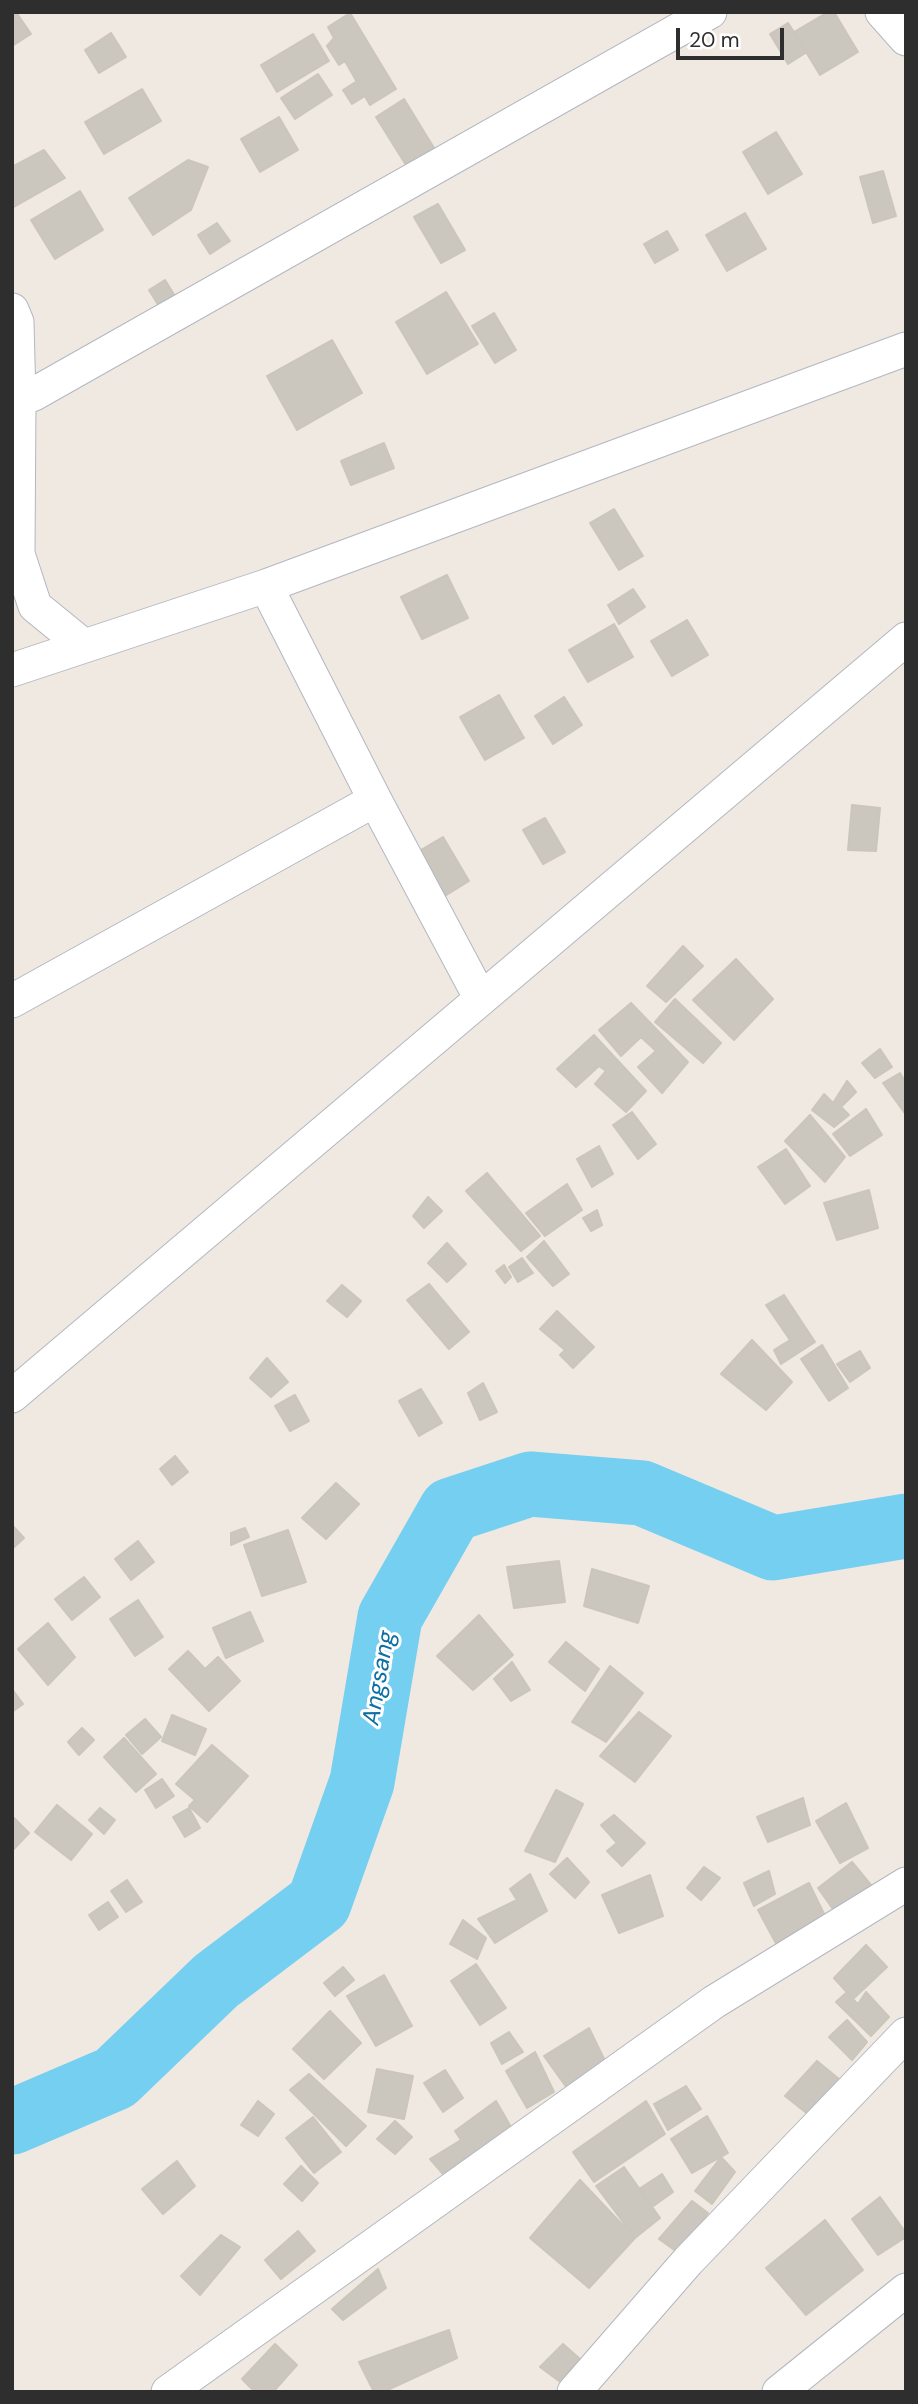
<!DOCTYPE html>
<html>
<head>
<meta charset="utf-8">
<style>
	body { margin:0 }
	#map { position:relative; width:918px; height:2404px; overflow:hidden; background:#efe9e1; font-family:"DM Sans",sans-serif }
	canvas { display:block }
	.frame { position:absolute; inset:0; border:14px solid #2e2e2e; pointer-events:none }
	.scale { position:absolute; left:676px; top:28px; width:108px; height:32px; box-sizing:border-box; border:4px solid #2e2e2e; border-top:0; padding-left:9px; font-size:21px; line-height:24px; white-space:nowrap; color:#2e2e2e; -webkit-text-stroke:5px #fff; paint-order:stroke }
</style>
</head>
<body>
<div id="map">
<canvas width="918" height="2404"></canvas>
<div class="frame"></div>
<div class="scale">20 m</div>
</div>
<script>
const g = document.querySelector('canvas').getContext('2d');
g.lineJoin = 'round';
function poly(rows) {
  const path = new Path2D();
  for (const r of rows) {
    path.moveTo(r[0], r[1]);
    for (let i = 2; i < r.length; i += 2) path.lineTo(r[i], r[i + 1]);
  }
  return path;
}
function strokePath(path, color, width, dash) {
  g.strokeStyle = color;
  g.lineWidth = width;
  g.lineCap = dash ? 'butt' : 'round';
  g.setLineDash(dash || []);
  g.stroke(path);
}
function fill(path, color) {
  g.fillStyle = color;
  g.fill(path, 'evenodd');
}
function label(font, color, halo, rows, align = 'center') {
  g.font = font + ' "DM Sans",sans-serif';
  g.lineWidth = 6;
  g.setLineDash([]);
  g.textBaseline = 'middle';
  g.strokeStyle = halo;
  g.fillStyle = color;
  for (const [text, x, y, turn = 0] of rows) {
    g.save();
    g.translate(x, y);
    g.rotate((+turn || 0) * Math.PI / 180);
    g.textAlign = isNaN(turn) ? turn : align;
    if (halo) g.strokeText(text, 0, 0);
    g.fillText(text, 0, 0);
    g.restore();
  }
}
strokePath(poly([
	[12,2122,115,2078,216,1981,319,1903,362,1782,390,1617,451,1510,530,1484,642,1493,773,1548,906,1526]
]), '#75cff0', 65);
const building = poly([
	[16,12,31,34,12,46,12,14,16,12],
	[828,12,834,12,858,52,820,75,794,32,828,12],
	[350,13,396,89,370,105,345,61,339,65,327,46,334,38,328,27,350,13],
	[788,23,807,52,788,64,770,34,788,23],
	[111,33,126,57,99,73,85,50,111,33],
	[313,34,329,61,277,92,261,65,313,34],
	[318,74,332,95,295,119,281,98,318,74],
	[357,81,365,96,352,104,343,90,357,81],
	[142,89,161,121,104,154,85,122,142,89],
	[404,99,434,148,406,165,376,117,404,99],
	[279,117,298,150,260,172,241,139,279,117],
	[776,132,802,174,768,194,743,152,776,132],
	[44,150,65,178,12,208,12,167,44,150],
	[188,160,208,167,191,210,153,235,129,198,188,160],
	[883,171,896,216,873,223,860,177,883,171],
	[80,191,103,230,55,259,31,220,80,191],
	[438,204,465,250,441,263,414,217,438,204],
	[745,213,766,249,727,271,706,235,745,213],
	[217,223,230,241,210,254,198,235,217,223],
	[667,231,678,250,655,263,644,244,667,231],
	[165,280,178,301,162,311,149,290,165,280],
	[446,292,478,344,427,374,396,322,446,292],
	[494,313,516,350,495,363,472,326,494,313],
	[332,340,362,393,297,430,267,376,332,340],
	[384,443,394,468,351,485,341,461,384,443],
	[614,509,643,556,619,570,590,523,614,509],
	[447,575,468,618,422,639,401,597,447,575],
	[633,589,645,607,619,624,608,605,633,589],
	[687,620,708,655,672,676,651,641,687,620],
	[614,624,633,657,588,682,569,650,614,624],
	[499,695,524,738,485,760,460,717,499,695],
	[564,697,582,725,553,744,535,716,564,697],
	[852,805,880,808,876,851,848,850,852,805],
	[545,818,565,852,543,864,523,830,545,818],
	[443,837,469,881,440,899,414,854,443,837],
	[683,946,703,966,666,1002,647,986,683,946],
	[736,959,773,999,734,1040,693,1000,736,959],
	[675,999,721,1043,703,1063,655,1022,675,999],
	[631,1003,688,1062,662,1093,638,1067,656,1051,641,1037,621,1056,599,1030,631,1003],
	[594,1035,646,1091,626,1112,595,1084,606,1071,599,1066,576,1087,557,1069,594,1035],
	[880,1049,892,1067,875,1078,862,1063,880,1049],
	[900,1073,906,1083,906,1115,883,1083,900,1073],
	[847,1081,856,1092,841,1107,849,1115,834,1127,812,1110,824,1094,833,1103,847,1081],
	[866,1109,882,1135,850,1156,833,1134,866,1109],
	[632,1112,656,1144,638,1159,613,1125,632,1112],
	[810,1115,845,1157,825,1182,785,1141,810,1115],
	[599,1146,613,1174,592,1187,577,1159,599,1146],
	[786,1149,810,1186,785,1204,758,1167,786,1149],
	[487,1173,540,1236,521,1251,466,1191,487,1173],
	[567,1184,582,1210,545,1236,526,1213,567,1184],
	[869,1190,878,1228,837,1240,824,1203,869,1190],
	[428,1197,442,1211,424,1228,413,1216,428,1197],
	[597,1210,602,1225,591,1231,583,1218,597,1210],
	[544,1241,569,1274,553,1286,527,1257,544,1241],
	[447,1243,466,1264,447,1282,428,1263,447,1243],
	[522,1258,533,1273,518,1282,509,1267,522,1258],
	[504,1265,511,1277,505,1283,496,1271,504,1265],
	[429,1284,469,1332,449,1349,407,1300,429,1284],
	[342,1285,361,1301,347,1317,327,1301,342,1285],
	[784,1295,815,1342,781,1364,774,1350,790,1340,766,1305,784,1295],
	[557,1311,594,1347,573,1368,560,1355,565,1350,540,1329,557,1311],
	[752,1340,792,1382,766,1410,721,1374,752,1340],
	[822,1345,848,1388,829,1401,801,1359,822,1345],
	[860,1351,870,1368,850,1382,837,1364,860,1351],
	[267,1358,288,1382,271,1397,250,1378,267,1358],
	[483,1383,497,1412,480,1420,468,1393,483,1383],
	[421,1389,442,1423,419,1436,399,1401,421,1389],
	[295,1395,309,1421,290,1431,275,1406,295,1395],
	[175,1456,188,1472,172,1485,160,1469,175,1456],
	[336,1483,359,1504,326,1539,302,1518,336,1483],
	[12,1525,24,1538,12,1549,12,1525],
	[245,1528,249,1537,231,1545,231,1533,245,1528],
	[288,1530,306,1582,262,1596,244,1545,288,1530],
	[138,1541,154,1562,131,1580,115,1559,138,1541],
	[559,1561,565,1602,514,1608,507,1567,559,1561],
	[592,1569,649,1586,638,1623,584,1606,592,1569],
	[84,1577,100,1597,72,1620,55,1599,84,1577],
	[138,1600,163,1637,135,1656,110,1619,138,1600],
	[250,1612,263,1641,226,1658,213,1628,250,1612],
	[479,1615,513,1655,473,1690,437,1656,479,1615],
	[48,1623,75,1657,48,1685,18,1649,48,1623],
	[566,1642,599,1669,585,1691,549,1662,566,1642],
	[188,1651,205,1669,218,1657,240,1681,209,1711,169,1669,188,1651],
	[512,1662,530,1690,511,1701,494,1679,512,1662],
	[610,1666,643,1693,606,1742,572,1722,610,1666],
	[12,1689,23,1704,12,1712,12,1689],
	[639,1712,671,1736,635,1782,600,1756,639,1712],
	[172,1715,206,1729,195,1755,162,1741,172,1715],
	[145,1719,161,1737,142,1754,126,1735,145,1719],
	[82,1728,94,1740,79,1755,68,1742,82,1728],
	[124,1738,156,1774,136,1792,104,1757,124,1738],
	[212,1745,248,1776,207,1822,189,1806,195,1800,176,1784,212,1745],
	[162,1779,174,1796,156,1808,145,1790,162,1779],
	[556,1790,583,1804,555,1862,525,1851,556,1790],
	[803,1798,810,1825,768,1842,757,1817,803,1798],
	[846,1803,868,1848,840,1863,816,1821,846,1803],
	[57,1805,92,1834,71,1860,35,1832,57,1805],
	[100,1808,115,1820,104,1834,89,1820,100,1808],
	[189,1808,200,1828,185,1837,173,1817,189,1808],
	[614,1815,645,1843,622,1866,607,1851,617,1843,601,1825,614,1815],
	[12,1816,29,1833,12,1851,12,1816],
	[567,1858,589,1882,575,1898,550,1874,567,1858],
	[852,1862,871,1885,835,1912,818,1888,852,1862],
	[704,1867,720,1878,701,1900,687,1888,704,1867],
	[769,1871,775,1894,754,1906,744,1883,769,1871],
	[530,1874,547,1911,495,1943,478,1919,517,1900,510,1889,530,1874],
	[650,1875,663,1916,619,1933,602,1895,650,1875],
	[127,1880,142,1902,126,1912,111,1891,127,1880],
	[809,1883,826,1918,778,1947,758,1910,809,1883],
	[108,1902,118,1917,99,1930,89,1915,108,1902],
	[463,1920,486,1938,477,1959,450,1944,463,1920],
	[866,1945,887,1967,853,1999,834,1978,866,1945],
	[476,1964,506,2008,480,2025,451,1981,476,1964],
	[343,1967,354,1980,335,1996,324,1983,343,1967],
	[384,1975,412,2026,376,2046,347,1996,384,1975],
	[866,1992,889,2017,871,2036,836,2002,846,1993,858,2004,866,1992],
	[330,2011,361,2043,324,2079,293,2049,330,2011],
	[847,2020,867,2042,852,2060,829,2037,847,2020],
	[589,2028,606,2063,567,2088,544,2056,589,2028],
	[509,2032,523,2052,502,2064,491,2043,509,2032],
	[535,2052,554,2092,527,2108,506,2071,535,2052],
	[817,2061,839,2079,809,2115,785,2096,817,2061],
	[377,2069,413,2076,404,2119,368,2112,377,2069],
	[445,2070,463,2098,443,2112,424,2083,445,2070],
	[309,2074,366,2126,346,2146,290,2090,309,2074],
	[686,2086,701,2109,668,2130,654,2104,686,2086],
	[258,2101,274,2114,258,2136,241,2125,258,2101],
	[496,2101,511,2127,443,2174,430,2159,461,2140,455,2131,496,2101],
	[646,2101,665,2134,594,2182,573,2152,646,2101],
	[707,2116,728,2153,692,2173,671,2139,707,2116],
	[313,2117,341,2152,314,2173,286,2138,313,2117],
	[395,2121,412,2137,395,2154,377,2139,395,2121],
	[721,2157,735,2172,712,2204,695,2191,721,2157],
	[177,2161,195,2186,163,2214,142,2189,177,2161],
	[301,2166,318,2183,302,2201,284,2184,301,2166],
	[624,2167,660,2218,635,2238,596,2186,624,2167],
	[662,2174,673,2192,652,2207,639,2189,662,2174],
	[580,2180,635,2238,589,2288,530,2238,580,2180],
	[880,2197,906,2233,906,2237,878,2255,852,2219,880,2197],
	[692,2201,708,2213,680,2254,659,2239,692,2201],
	[825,2220,863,2270,806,2315,766,2268,825,2220],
	[298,2231,315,2251,281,2279,265,2260,298,2231],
	[221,2235,240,2247,200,2295,181,2276,221,2235],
	[378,2269,386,2288,343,2320,332,2309,378,2269],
	[449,2330,457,2358,383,2392,374,2392,359,2362,449,2330],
	[275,2344,297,2365,273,2392,255,2392,242,2379,275,2344],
	[563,2344,580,2359,559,2381,540,2367,563,2344]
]);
fill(building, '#cbc7bf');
strokePath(building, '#cbc5ba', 2);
const minor = poly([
	[882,12,906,39],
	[12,310,17,322,19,400,18,554,35,606,84,646],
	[19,400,34,394,710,12],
	[266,586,375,800,481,999],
	[12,670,266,586,906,349],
	[12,1001,375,800],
	[12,1396,906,639],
	[168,2392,714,2002,906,1884],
	[574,2392,688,2261,906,2034],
	[779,2392,906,2290]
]);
strokePath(minor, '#b4b7c1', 35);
strokePath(minor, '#fff', 33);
label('italic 24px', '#0d6fa3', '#fff', [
	["Angsang",380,1678,-80]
]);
</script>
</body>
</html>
